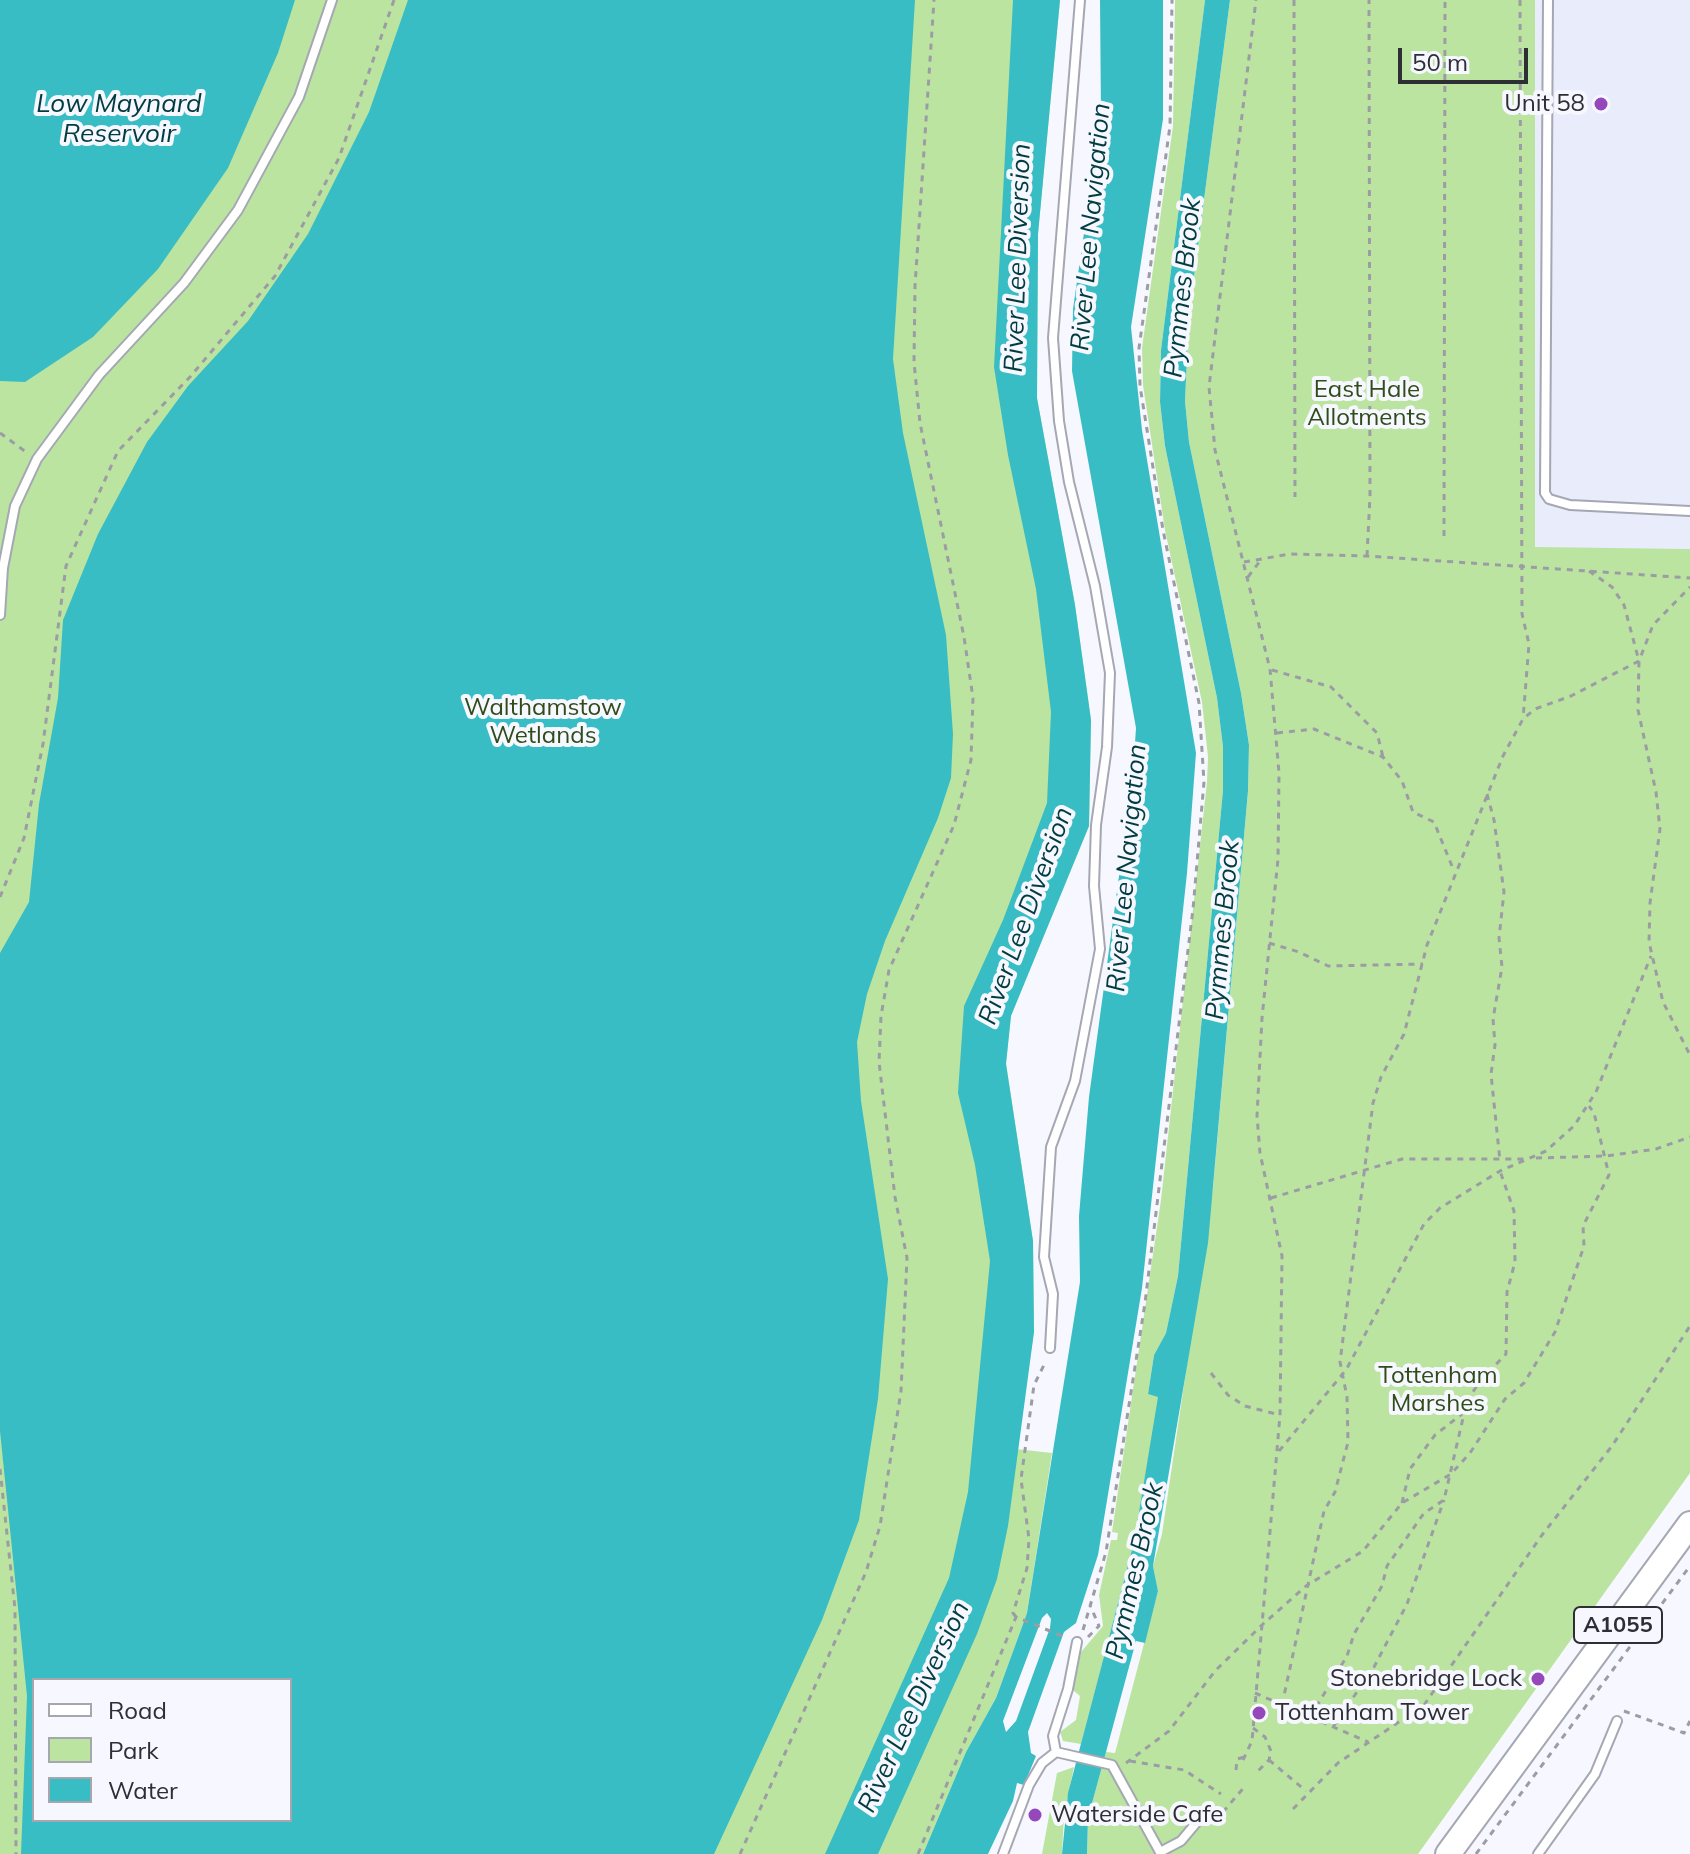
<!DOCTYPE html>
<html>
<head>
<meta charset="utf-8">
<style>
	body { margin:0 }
	#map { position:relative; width:1690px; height:1854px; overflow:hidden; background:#f6f7ff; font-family:Mulish,sans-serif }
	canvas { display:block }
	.legend { position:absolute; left:32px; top:1678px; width:260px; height:144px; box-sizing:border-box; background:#f6f7ff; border:2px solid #a6a7ae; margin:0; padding:10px 14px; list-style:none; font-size:24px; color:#2e2f34 }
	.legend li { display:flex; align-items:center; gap:16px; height:40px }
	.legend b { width:40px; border:2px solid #a6a7ae }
	.scale { position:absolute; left:1398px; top:48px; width:130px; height:36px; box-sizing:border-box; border:4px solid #2e2f34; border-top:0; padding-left:10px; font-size:24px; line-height:28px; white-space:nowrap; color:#2e2f34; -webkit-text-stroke:6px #f6f7ff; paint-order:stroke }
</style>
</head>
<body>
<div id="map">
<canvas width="1690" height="1854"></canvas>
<ul class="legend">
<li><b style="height:10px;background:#fff"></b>Road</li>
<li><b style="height:22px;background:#bbe4a1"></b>Park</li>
<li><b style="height:22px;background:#38bdc5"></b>Water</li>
</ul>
<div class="scale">50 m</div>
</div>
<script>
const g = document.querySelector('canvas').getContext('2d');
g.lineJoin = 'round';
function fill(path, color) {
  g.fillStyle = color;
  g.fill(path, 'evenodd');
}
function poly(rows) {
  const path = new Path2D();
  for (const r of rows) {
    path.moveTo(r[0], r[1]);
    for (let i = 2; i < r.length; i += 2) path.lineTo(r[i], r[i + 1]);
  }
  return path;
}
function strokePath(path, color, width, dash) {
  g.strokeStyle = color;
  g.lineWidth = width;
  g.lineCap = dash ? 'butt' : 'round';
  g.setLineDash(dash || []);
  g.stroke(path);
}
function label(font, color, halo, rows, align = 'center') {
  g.font = font + ' Mulish,sans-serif';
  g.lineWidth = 8;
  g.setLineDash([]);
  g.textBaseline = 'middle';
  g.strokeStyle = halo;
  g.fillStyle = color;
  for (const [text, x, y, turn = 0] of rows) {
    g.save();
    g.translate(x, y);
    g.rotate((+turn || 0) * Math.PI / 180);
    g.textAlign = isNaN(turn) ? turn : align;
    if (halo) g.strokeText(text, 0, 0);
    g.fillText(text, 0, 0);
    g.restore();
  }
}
fill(poly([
	[1535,0,1690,0,1690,549,1535,548]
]), '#e8ecfb');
fill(poly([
	[0,0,1060,0,1038,234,1037,398,1075,605,1091,720,1089,826,1011,1015,1006,1063,1033,1241,1034,1332,1016,1449,1052,1453,1027,1613,996,1698,966,1752,923,1854,0,1854],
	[34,1680,290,1680,290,1820,34,1820],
	[1175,0,1205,0,1161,350,1160,402,1165,446,1217,698,1223,747,1223,790,1178,1276,1166,1333,1154,1355,1148,1394,1159,1396,1134,1542,1081,1744,1063,1741,1060,1732,1076,1720,1080,1696,1073,1690,1081,1652,1103,1626,1099,1595,1111,1540,1117,1540,1118,1533,1112,1532,1161,1200,1207,782,1208,757,1202,702,1165,530,1143,385,1142,348,1173,126],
	[1230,0,1535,0,1535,547,1690,549,1690,1473,1418,1854,1087,1854,1088,1818,1106,1752,1115,1753,1158,1591,1153,1566,1162,1534,1213,1188,1248,791,1249,745,1241,693,1189,442,1185,401,1189,315],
	[1074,1767,1064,1815,1062,1854,1042,1854,1057,1773]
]), '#bbe4a1');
fill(poly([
	[0,0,295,0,278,53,228,168,158,269,93,337,25,382,0,381],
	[408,0,915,0,893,359,903,433,946,635,953,734,951,778,938,818,885,941,867,994,857,1042,861,1101,888,1279,878,1399,859,1520,822,1620,714,1854,21,1854,27,1696,0,1431,0,953,29,902,39,804,58,698,63,620,98,534,147,442,188,386,248,321,308,234,369,112],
	[34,1680,290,1680,290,1820,34,1820],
	[1013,0,1060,0,1038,234,1037,398,1075,605,1091,720,1089,826,1011,1016,1006,1064,1033,1241,1034,1332,1008,1526,997,1579,977,1634,878,1854,825,1854,949,1578,968,1492,990,1261,975,1165,958,1093,964,1006,1003,920,1047,803,1051,712,1036,589,1008,455,994,367],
	[1100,0,1163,0,1163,119,1131,327,1142,430,1196,753,1187,873,1142,1288,1098,1555,1076,1623,1064,1632,1028,1732,1031,1753,1036,1756,1024,1785,1017,1783,1013,1801,988,1854,923,1854,966,1752,996,1698,1027,1613,1080,1282,1079,1216,1089,1097,1133,773,1136,728,1072,371,1073,309,1101,115],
	[1047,1613,1051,1619,1050,1628,1016,1721,1006,1732,1003,1721,1042,1618],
	[1205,0,1230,0,1189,315,1185,401,1189,442,1241,693,1249,745,1248,791,1208,1243,1153,1566,1158,1591,1145,1643,1136,1641,1106,1752,1088,1818,1087,1854,1062,1854,1068,1793,1134,1542,1158,1397,1148,1394,1154,1355,1166,1333,1178,1276,1223,790,1223,747,1217,698,1165,446,1160,402,1161,350]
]), '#38bdc5');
const lane = poly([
	[1548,0,1545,493,1549,499,1570,505,1690,511],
	[0,615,3,568,15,506,37,459,99,375,184,283,238,210,299,97,332,0],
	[1050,1348,1053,1294,1044,1257,1051,1147,1075,1081,1100,949,1094,886,1096,825,1107,747,1110,673,1095,586,1069,482,1059,421,1053,338,1080,0],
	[1056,1752,1053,1736,1068,1689,1077,1642],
	[1160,1852,1181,1841,1207,1810],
	[1003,1854,1029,1785,1042,1763,1056,1752,1112,1765,1161,1854],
	[1538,1854,1595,1774,1617,1721]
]);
const primary = poly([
	[1448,1854,1690,1524]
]);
strokePath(lane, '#a5a7b2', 12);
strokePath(primary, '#a5a7b2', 28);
strokePath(poly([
	[1294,0,1295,497],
	[1520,0,1522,614,1529,644,1523,719],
	[0,433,26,452],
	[1444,536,1445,0],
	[1367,556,1370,496,1369,0],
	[1244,562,1290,554,1367,556,1690,578],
	[1589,571,1612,587,1624,605,1639,661,1638,710,1656,792,1660,829,1650,903,1649,942,1663,1002,1690,1055],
	[1248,577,1260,561],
	[1272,670,1331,687,1377,733,1383,757],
	[1277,733,1314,729,1383,757,1402,781,1413,812,1434,822,1454,871],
	[1487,794,1494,820,1504,892,1499,938,1502,967,1493,1019,1495,1045,1491,1074,1500,1161],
	[0,897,24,838,43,744,66,566,118,451,190,377,275,276,339,158,394,0],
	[1269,943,1299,952,1328,966,1423,964],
	[1536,1158,1606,1156,1656,1149,1690,1137],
	[1271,1198,1402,1159,1529,1159],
	[1211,1373,1228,1395,1245,1406,1280,1415],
	[1279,1451,1346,1370,1424,1224,1440,1208,1500,1171,1546,1151,1574,1126,1596,1092,1651,956],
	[0,1469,15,1609,16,1854],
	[1402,1503,1410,1469,1435,1435,1462,1414],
	[1016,1617,1013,1613,1027,1568,1029,1539,1021,1479,1034,1385,1046,1361],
	[1083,1630,1106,1552,1145,1303,1193,909,1204,782,1199,703,1163,530,1140,386,1139,348,1170,126,1172,0],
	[1088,1637,1099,1626,1090,1605],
	[1255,1693,1368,1742],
	[1282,1705,1324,1511,1335,1492,1348,1442,1347,1397,1340,1362,1373,1103,1381,1077,1404,1034,1427,945,1503,756,1523,719,1535,709,1571,696,1639,661,1653,625,1690,587],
	[1624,1711,1684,1733,1690,1721],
	[1310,1717,1347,1656,1354,1634,1382,1586,1387,1566,1424,1513,1444,1500,1467,1401,1480,1381,1506,1354,1507,1292,1515,1262,1514,1211,1500,1171],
	[1333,1727,1374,1667,1407,1604,1444,1500],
	[1253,1728,1265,1737,1271,1751,1269,1760,1257,1772],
	[1243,1760,1252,1741,1280,1415,1282,1256,1260,1153,1257,1116,1262,1018,1278,859,1279,773,1270,669,1215,450,1209,387,1256,0],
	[1269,1760,1306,1791],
	[1130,1761,1184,1770,1221,1794],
	[1126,1763,1169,1731,1215,1671,1262,1625,1306,1586,1363,1551,1402,1503,1451,1474,1470,1453,1505,1399,1524,1383,1555,1332,1584,1246,1583,1226,1609,1175,1594,1113,1589,1106],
	[1236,1770,1237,1759,1245,1757],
	[1293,1809,1338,1763,1424,1705,1542,1535,1612,1446,1690,1326],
	[1223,1812,1246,1785],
	[740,1854,866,1572,880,1526,901,1391,907,1258,895,1197,879,1062,881,1016,889,970,954,825,971,760,973,698,964,637,920,423,914,362,915,286,934,0],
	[918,1854,1016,1617,1067,1638],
	[1476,1854,1690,1566]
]), '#9c9da4', 3, [6, 6]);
strokePath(lane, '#fff', 8);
strokePath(primary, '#fff', 24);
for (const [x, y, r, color] of [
	[1601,104,8,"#9548ba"],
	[1538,1679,8,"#9548ba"],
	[1259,1713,8,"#9548ba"],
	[1035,1815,8,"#9548ba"]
]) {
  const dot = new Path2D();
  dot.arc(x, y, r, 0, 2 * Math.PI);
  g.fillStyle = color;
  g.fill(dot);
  strokePath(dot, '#f6f7ff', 3);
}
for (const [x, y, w] of [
	[1618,1625,88]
]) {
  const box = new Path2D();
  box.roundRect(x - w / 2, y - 18, w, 36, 6);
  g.fillStyle = '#f6f7ff';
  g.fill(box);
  strokePath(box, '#2e2f34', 2);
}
label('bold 22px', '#2e2f34', null, [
	["A1055",1618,1625]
]);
label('24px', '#2e2f34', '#f6f7ff', [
	["Unit 58",1585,104],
	["Stonebridge Lock",1522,1679],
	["Tottenham Tower",1275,1713,"left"],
	["Waterside Cafe",1051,1815,"left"]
], 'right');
label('24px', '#2f4c19', '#f6f7ff', [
	["East Hale",1367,390],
	["Allotments",1367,418],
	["Walthamstow",543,708],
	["Wetlands",543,736],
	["Tottenham",1438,1376],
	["Marshes",1438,1404]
]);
label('italic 26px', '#003c40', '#f6f7ff', [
	["Low Maynard",119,104],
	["Reservoir",119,134],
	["River Lee Navigation",1091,227,-85],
	["River Lee Diversion",1018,258,-88],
	["Pymmes Brook",1183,288,-84],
	["River Lee Navigation",1127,868,-85],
	["River Lee Diversion",1026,916,-70],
	["Pymmes Brook",1223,930,-85],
	["Pymmes Brook",1135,1571,-77],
	["River Lee Diversion",914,1707,-65]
]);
</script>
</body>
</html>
